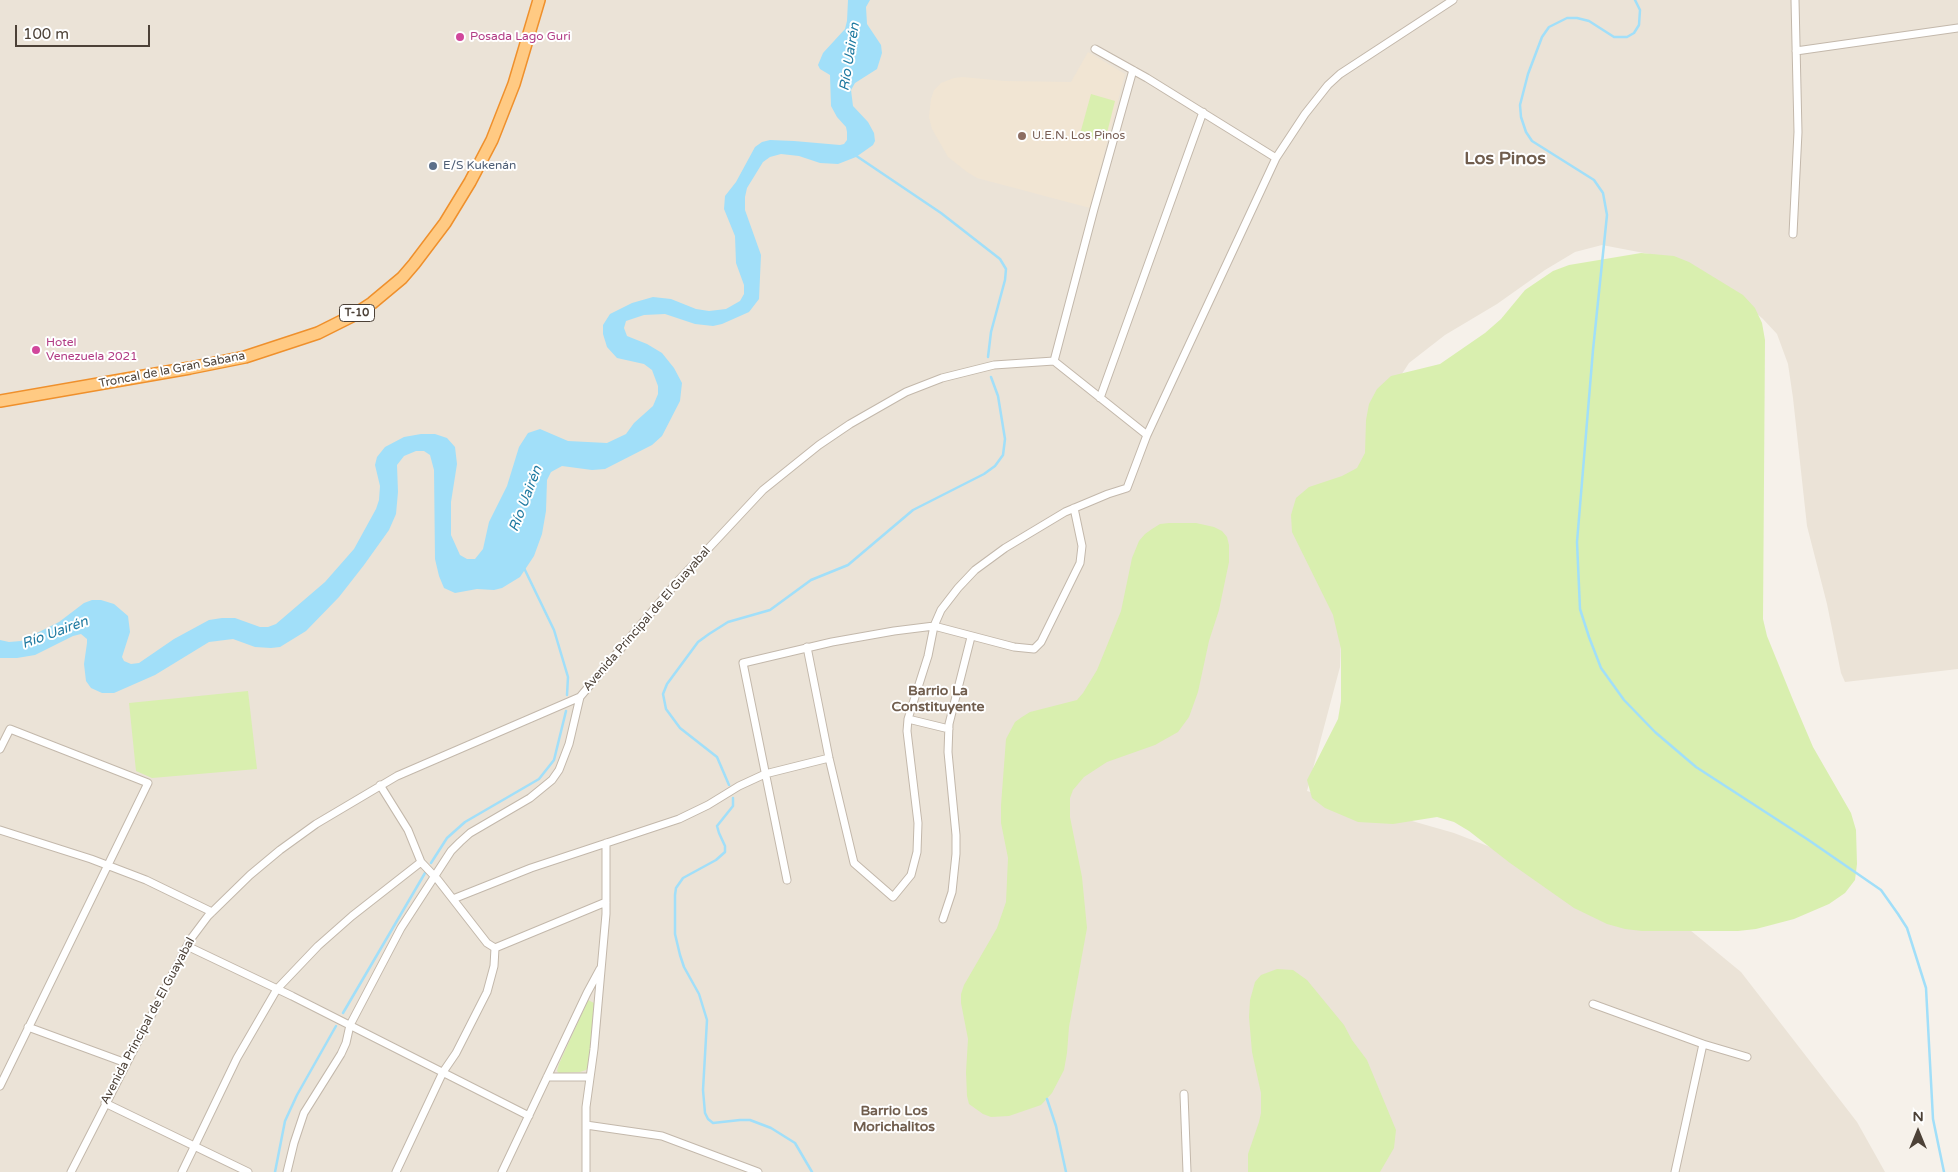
<!DOCTYPE html>
<html>
<head>
<meta charset="utf-8">
<style>
	body { margin:0 }
	#map { position:relative; width:1958px; height:1172px; overflow:hidden; background:#f6f1ea; font-family:"Varela Round",sans-serif }
	canvas { display:block }
	.north { position:absolute; left:1893px; top:1107px; width:50px; height:50px; -webkit-text-stroke:4px #fff; paint-order:stroke; rotate:0deg; font-size:14px; font-weight:700; line-height:20px; text-align:center; color:#4c4137 }
	.north::after { content:''; display:block; margin:auto; width:18px; height:22px; background:#4c4137; clip-path:polygon(50% 0,100% 100%,50% 72%,0 100%) }
	.scale { position:absolute; left:15px; top:25px; width:135px; height:22px; box-sizing:border-box; border:2px solid #4c4137; border-top:0; padding-left:6px; font-size:15px; line-height:18px; white-space:nowrap; color:#4c4137; -webkit-text-stroke:4px #fff; paint-order:stroke }
</style>
</head>
<body>
<div id="map">
<canvas width="1958" height="1172"></canvas>
<div class="north">N</div>
<div class="scale">100 m</div>
</div>
<script>
const g = document.querySelector('canvas').getContext('2d');
g.lineJoin = 'round';
function fill(path, color) {
  g.fillStyle = color;
  g.fill(path, 'evenodd');
}
function poly(rows) {
  const path = new Path2D();
  for (const r of rows) {
    path.moveTo(r[0], r[1]);
    for (let i = 2; i < r.length; i += 2) path.lineTo(r[i], r[i + 1]);
  }
  return path;
}
function strokePath(path, color, width, dash) {
  g.strokeStyle = color;
  g.lineWidth = width;
  g.lineCap = dash ? 'butt' : 'round';
  g.setLineDash(dash || []);
  g.stroke(path);
}
function label(font, color, halo, rows, align = 'center') {
  g.font = font + ' "Varela Round",sans-serif';
  g.lineWidth = 4;
  g.setLineDash([]);
  g.textBaseline = 'middle';
  g.strokeStyle = halo;
  g.fillStyle = color;
  for (const [text, x, y, turn = 0] of rows) {
    g.save();
    g.translate(x, y);
    g.rotate((+turn || 0) * Math.PI / 180);
    g.textAlign = isNaN(turn) ? turn : align;
    if (halo) g.strokeText(text, 0, 0);
    g.fillText(text, 0, 0);
    g.restore();
  }
}
fill(poly([
	[0,0,1958,0,1958,669,1845,682,1841,673,1827,604,1807,526,1793,398,1788,364,1777,334,1763,319,1724,286,1665,257,1602,245,1575,252,1545,270,1497,304,1445,335,1409,363,1390,392,1341,640,1340,667,1307,791,1454,833,1651,909,1690,930,1741,972,1857,1122,1885,1172,0,1172]
]), '#ebe3d7');
fill(poly([
	[1088,52,1125,74,1090,208,977,178,967,172,948,157,932,129,929,117,931,99,934,90,941,83,954,78,963,77,1005,81,1071,82]
]), '#f1e5d3');
fill(poly([
	[1091,94,1115,101,1105,141,1080,134],
	[1641,253,1674,256,1689,262,1743,295,1755,308,1762,323,1765,340,1763,619,1767,636,1793,700,1813,747,1851,813,1856,830,1857,864,1855,880,1845,893,1829,904,1794,919,1756,929,1738,931,1642,931,1625,929,1607,924,1574,908,1510,863,1469,831,1454,822,1437,817,1393,824,1358,822,1325,808,1312,798,1307,780,1338,719,1341,701,1341,649,1333,615,1292,532,1291,515,1296,498,1309,487,1342,476,1357,468,1365,453,1366,420,1369,404,1377,389,1391,376,1440,364,1485,333,1501,319,1525,290,1553,271,1569,265],
	[1169,523,1196,523,1214,527,1222,531,1227,537,1229,545,1229,562,1219,610,1209,641,1198,692,1189,717,1178,732,1155,745,1107,762,1084,777,1073,790,1070,798,1070,817,1082,877,1087,928,1069,1027,1067,1053,1064,1070,1052,1093,1041,1105,1009,1116,991,1117,983,1114,969,1104,967,1096,966,1072,968,1039,961,1003,961,994,964,985,997,928,1006,902,1008,858,1001,823,1001,805,1006,739,1015,722,1022,717,1030,712,1077,700,1083,693,1097,670,1121,611,1132,558,1139,541,1145,534,1152,529,1160,524],
	[248,691,257,769,152,778,136,771,129,703],
	[1277,969,1293,970,1307,980,1344,1025,1352,1040,1367,1060,1396,1130,1394,1148,1380,1172,1248,1172,1248,1154,1259,1122,1261,1113,1261,1093,1252,1052,1249,1017,1250,1000,1255,982,1261,975],
	[588,1000,594,1003,589,1067,586,1070,580,1072,559,1073,557,1071,559,1064]
]), '#d9efaf');
fill(poly([
	[848,0,870,0,866,7,867,24,881,45,882,53,877,69,855,83,851,90,853,106,868,122,874,133,875,141,873,145,856,157,838,164,820,163,799,156,781,154,770,157,763,162,747,188,745,197,745,210,761,255,759,299,749,312,722,324,713,326,695,324,665,314,644,315,626,321,624,328,627,336,647,344,662,353,674,368,682,383,680,401,662,436,652,445,605,469,592,470,562,466,551,472,547,480,546,511,542,534,534,556,520,577,502,588,494,590,477,589,455,593,444,588,439,576,435,559,434,470,430,455,424,451,416,451,404,456,397,465,398,492,396,514,389,530,364,565,339,597,306,631,280,647,271,648,255,647,233,639,209,642,155,675,114,693,102,693,91,688,86,681,84,664,87,643,87,639,81,634,73,636,35,655,17,658,0,658,0,640,9,642,21,641,59,622,84,603,92,600,101,600,114,604,128,616,130,632,122,657,124,661,131,664,139,663,174,639,209,620,222,618,235,618,260,627,268,627,276,624,325,582,354,549,376,509,379,500,380,486,375,465,377,457,385,447,404,437,421,434,435,434,447,438,455,447,457,464,451,502,451,535,460,555,467,559,475,559,483,549,489,522,507,486,519,447,528,433,540,429,568,441,607,443,626,434,634,423,653,406,658,394,658,386,652,370,644,364,617,358,607,347,603,334,603,325,610,314,632,303,653,297,671,299,696,309,709,311,726,309,740,301,744,294,744,285,736,263,735,236,724,209,725,196,736,182,755,147,762,142,770,140,794,141,840,145,844,144,847,140,847,132,846,127,837,117,831,106,830,75,820,69,818,65,823,53,845,29,847,21]
]), '#a1dff9');
strokePath(poly([
	[1635,0,1640,10,1639,25,1634,33,1627,37,1614,37,1589,21,1577,18,1567,18,1549,27,1542,37,1528,74,1520,105,1521,117,1526,132,1532,141,1594,180,1603,193,1607,215,1593,350,1577,542,1580,609,1589,637,1601,668,1624,700,1655,732,1696,767,1807,839,1881,890,1898,914,1907,928,1926,988,1933,1119,1944,1172],
	[855,155,941,213,1000,259,1006,269,1005,280,991,332,988,357],
	[524,568,554,630,568,677,567,695],
	[729,785,717,757,680,728,666,709,663,694,667,684,698,642,709,634,728,622,770,610,811,580,848,565,913,510,984,474,995,466,1003,455,1005,439,998,396,991,377],
	[733,798,733,806,717,826,719,833,725,846,725,852,716,860,683,878,676,888,675,895,675,934,680,955,684,967,699,994,707,1020,703,1090,705,1113,708,1119,713,1123,740,1120,750,1120,771,1128,795,1143,812,1172],
	[431,863,447,838,465,822,539,779,554,760,566,711],
	[343,1013,425,873],
	[1047,1099,1056,1126,1066,1172],
	[275,1172,285,1121,297,1095,336,1026]
]), '#a1dff9', 2.5);
const minor = poly([
	[1095,49,1147,78,1276,158],
	[1796,51,1958,28],
	[1793,234,1798,132,1795,0],
	[1054,361,1094,209,1133,70],
	[1100,398,1203,112],
	[807,647,829,758,854,863,893,897,911,875,917,852,918,823,907,731,908,719,928,656,934,626,941,610,958,588,975,570,1005,548,1065,512,1108,494,1127,488,1147,435,1276,158,1305,114,1328,85,1340,74,1453,0],
	[908,719,949,729],
	[0,749,10,729,148,783,0,1086],
	[380,785,408,830,421,862,438,880,487,943,495,948],
	[0,830,91,859,146,880,212,912],
	[787,880,743,663,832,642,894,631,934,626,1014,647,1034,649,1041,642,1080,563,1082,546,1074,508],
	[453,899,531,868,679,819,708,805,739,786,765,774,829,758],
	[943,919,952,892,956,854,956,835,948,752,949,724,971,637],
	[187,946,292,996,529,1116],
	[495,948,606,902],
	[1593,1004,1703,1044,1747,1057],
	[28,1027,126,1063],
	[547,1077,590,1077],
	[1184,1094,1187,1172],
	[105,1103,248,1172],
	[586,1125,662,1136,758,1172],
	[71,1172,190,940,208,916,250,875,280,850,316,824,397,776,580,697,677,582,763,490,819,445,850,424,906,392,942,378,994,365,1054,361,1147,435],
	[182,1172,237,1058,277,989,318,946,352,916,421,862],
	[287,1172,294,1143,304,1113,341,1054,346,1043,350,1025,401,928,451,851,460,842,470,833,530,798,552,780,559,770,569,744,580,697],
	[396,1172,443,1072,456,1053,487,992,494,966,495,948],
	[502,1172,587,993,600,969],
	[586,1172,586,1107,594,1049,606,914,606,843],
	[1675,1172,1703,1044]
]);
const trunk = poly([
	[0,401,190,368,245,357,318,333,352,316,372,303,402,278,414,264,445,223,470,182,492,140,514,84,539,0]
]);
strokePath(minor, '#c3b8ab', 9);
strokePath(trunk, '#ef902c', 14);
strokePath(minor, '#fff', 7);
strokePath(trunk, '#ffca83', 11);
for (const [x, y, r, color] of [
	[460,37,5,"#d1479c"],
	[1022,136,5,"#8d6e63"],
	[433,166,5,"#5c6f8a"],
	[36,350,5,"#d1479c"]
]) {
  const dot = new Path2D();
  dot.arc(x, y, r, 0, 2 * Math.PI);
  g.fillStyle = color;
  g.fill(dot);
  strokePath(dot, '#fff', 2);
}
for (const [x, y, w] of [
	[357,313,35]
]) {
  const box = new Path2D();
  box.roundRect(x - w / 2, y - 8.5, w, 17, 4);
  g.fillStyle = '#fff';
  g.fill(box);
  strokePath(box, '#4c4137', 1);
}
label('bold 11px', '#4c4137', null, [
	["T-10",357,313]
]);
label('12px', '#b23c85', '#fff', [
	["Posada Lago Guri",470,37],
	["Hotel",46,343],
	["Venezuela 2021",46,357]
], 'left');
label('12px', '#785e54', '#fff', [
	["U.E.N. Los Pinos",1032,136]
], 'left');
label('12px', '#4e5e75', '#fff', [
	["E/S Kukenán",443,166]
], 'left');
label('12px', '#4c4137', '#fff', [
	["Troncal de la Gran Sabana",172,370,-11],
	["Avenida Principal de El Guayabal",647,619,-49],
	["Avenida Principal de El Guayabal",148,1021,-62]
]);
label('italic 14px', '#1f7aa1', '#fff', [
	["Río Uairén",850,57,-81],
	["Río Uairén",526,499,-69],
	["Río Uairén",55,633,-20]
]);
label('bold 14px', '#705d4d', '#fff', [
	["Barrio La",938,691],
	["Constituyente",938,707],
	["Barrio Los",894,1111],
	["Morichalitos",894,1127]
]);
label('bold 18px', '#705d4d', '#fff', [
	["Los Pinos",1505,159]
]);
</script>
</body>
</html>
